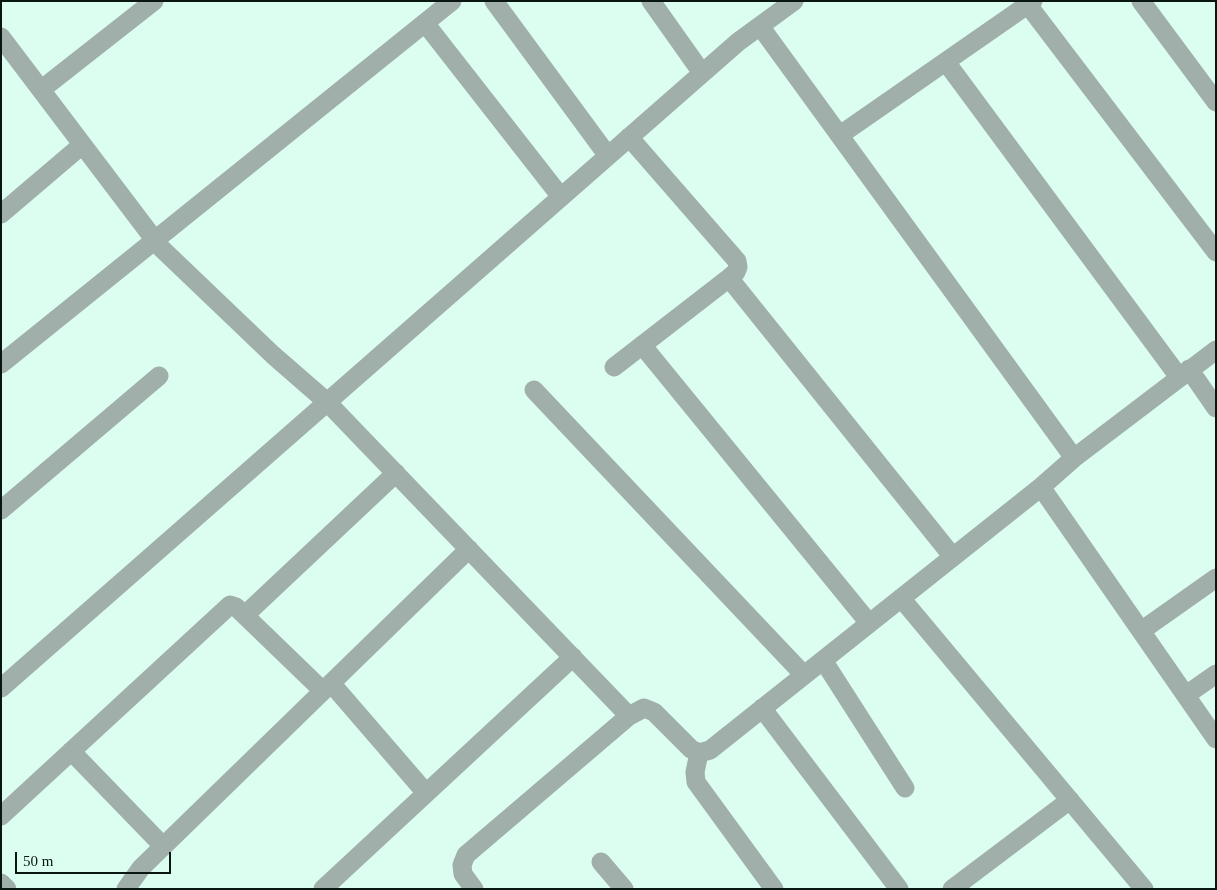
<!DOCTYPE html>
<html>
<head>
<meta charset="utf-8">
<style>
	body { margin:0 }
	#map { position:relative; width:1217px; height:890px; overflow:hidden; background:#dbfef1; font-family:Georgia,serif }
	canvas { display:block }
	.frame { position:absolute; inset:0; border:2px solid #0a1612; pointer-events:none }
	.scale { position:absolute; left:15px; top:852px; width:156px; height:22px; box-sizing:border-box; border:2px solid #0a1612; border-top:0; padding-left:6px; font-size:15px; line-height:18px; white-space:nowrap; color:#0a1612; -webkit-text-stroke:4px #dbfef1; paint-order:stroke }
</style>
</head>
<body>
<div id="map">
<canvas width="1217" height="890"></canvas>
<div class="frame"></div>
<div class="scale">50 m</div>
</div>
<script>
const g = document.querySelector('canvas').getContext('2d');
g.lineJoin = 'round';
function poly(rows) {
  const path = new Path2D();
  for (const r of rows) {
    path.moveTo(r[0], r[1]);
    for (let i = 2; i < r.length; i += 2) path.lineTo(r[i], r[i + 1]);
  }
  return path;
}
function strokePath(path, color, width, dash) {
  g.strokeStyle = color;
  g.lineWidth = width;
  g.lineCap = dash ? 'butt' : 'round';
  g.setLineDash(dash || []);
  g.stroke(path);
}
strokePath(poly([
	[494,1,608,156],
	[651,1,702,73],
	[1025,1,1216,252],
	[1141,1,1216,102],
	[425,23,561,197],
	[760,26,1074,458],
	[1,37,160,247,273,355,327,402,629,716],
	[946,62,1179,377],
	[42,89,154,1],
	[840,135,1033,1],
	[1,214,82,145],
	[729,278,953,557],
	[642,345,869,623],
	[1,364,452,1],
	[614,367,729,278,736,272,738,267,737,261,629,137],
	[1189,369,1216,408],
	[534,390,804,675],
	[1041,487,1216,739],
	[1,510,159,376],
	[901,598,1144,889],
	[245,615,396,473],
	[1141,631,1216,578],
	[823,660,905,788],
	[331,683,426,793],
	[1,688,738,42,794,1],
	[1186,695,1216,674],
	[762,708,899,889],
	[71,751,163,846],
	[699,753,695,772,696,782,774,889],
	[1,816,230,605,236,607,323,691],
	[601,862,624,889],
	[1,883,7,889],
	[126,889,141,868,469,549],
	[323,889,573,657],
	[474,889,463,874,462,865,466,855,629,716,644,708,654,712,691,749,699,753,710,750,1041,487,1074,458,1216,350],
	[952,889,1070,800]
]), '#a0afa9', 19);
</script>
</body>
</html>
